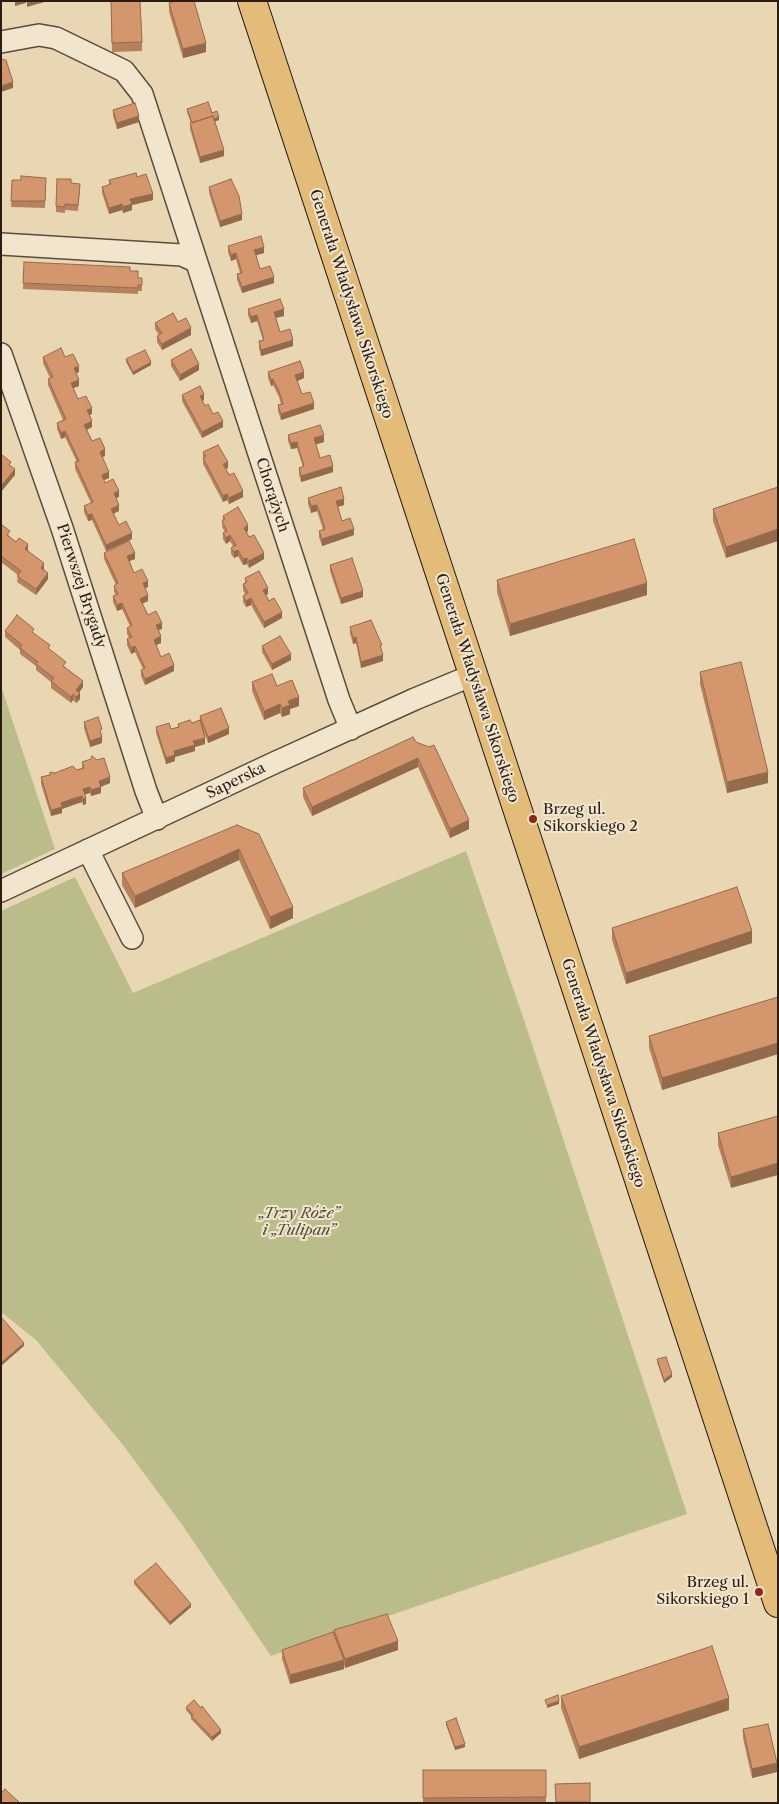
<!DOCTYPE html>
<html>
<head>
<meta charset="utf-8">
<style>
	body { margin:0 }
	#map { position:relative; width:779px; height:1804px; overflow:hidden; background:#e9d7b4; font-family:"Libre Caslon Text",serif }
	canvas { display:block }
	.frame { position:absolute; inset:0; border:2px solid #2a1d14; pointer-events:none }
</style>
</head>
<body>
<div id="map">
<canvas width="779" height="1804"></canvas>
<div class="frame"></div>
</div>
<script>
const g = document.querySelector('canvas').getContext('2d');
g.lineJoin = 'round';
function fill(path, color) {
  g.fillStyle = color;
  g.fill(path, 'evenodd');
}
function poly(rows) {
  const path = new Path2D();
  for (const r of rows) {
    path.moveTo(r[0], r[1]);
    for (let i = 2; i < r.length; i += 2) path.lineTo(r[i], r[i + 1]);
  }
  return path;
}
function strokePath(path, color, width, dash) {
  g.strokeStyle = color;
  g.lineWidth = width;
  g.lineCap = dash ? 'butt' : 'round';
  g.setLineDash(dash || []);
  g.stroke(path);
}
function label(font, color, halo, rows, align = 'center') {
  g.font = font + ' "Libre Caslon Text",serif';
  g.lineWidth = 4;
  g.setLineDash([]);
  g.textBaseline = 'middle';
  g.strokeStyle = halo;
  g.fillStyle = color;
  for (const [text, x, y, turn = 0] of rows) {
    g.save();
    g.translate(x, y);
    g.rotate((+turn || 0) * Math.PI / 180);
    g.textAlign = isNaN(turn) ? turn : align;
    if (halo) g.strokeText(text, 0, 0);
    g.fillText(text, 0, 0);
    g.restore();
  }
}
fill(poly([
	[1,686,55,849,1,874],
	[466,851,524,1020,687,1514,271,1656,183,1526,123,1445,36,1340,1,1312,1,911,75,877,133,993]
]), '#babd8a');
const minor = poly([
	[1,42,39,35,56,38,124,71,142,94,339,700,351,729],
	[1,244,182,255,195,261],
	[1,354,62,528,146,791,157,819],
	[88,850,132,938],
	[1,891,274,763,415,699,473,675]
]);
const major = poly([
	[252,1,778,1603]
]);
strokePath(minor, '#5a4c3c', 24);
strokePath(major, '#2a1d14', 30);
strokePath(minor, '#f1e5ce', 21);
strokePath(major, '#e4bc7a', 28);
fill(poly([
	[111,1,142,42,142,51,112,52],
	[169,3,206,52,183,58,169,12],
	[187,109,212,113,219,120,215,121,224,156,200,163,190,129,190,123,191,123,187,112],
	[113,110,139,122,117,129,113,116],
	[137,177,153,200,132,205,132,210,123,213,122,210,109,214,102,193,102,187,109,185,109,180],
	[12,180,46,184,45,208,11,207],
	[71,183,80,190,78,211,65,210,65,213,56,212,56,206],
	[209,187,242,220,220,227,209,193],
	[228,246,264,253,256,255,260,269,274,283,242,293,237,280,237,274,240,273,236,259,231,261,228,252],
	[24,262,130,271,138,278,142,285,142,291,138,291,138,294,23,289],
	[248,309,284,316,276,318,280,332,293,346,261,356,259,348,259,341,263,340,257,321,251,323,248,315],
	[178,322,191,335,162,350,157,342,157,336,159,335,155,329,155,323],
	[43,357,65,357,79,372,76,373,79,386,73,388,78,399,92,414,89,415,92,427,87,430,92,441,105,456,102,457,109,478,104,480,105,483,119,497,116,498,119,511,113,513,119,525,132,539,106,551,92,520,88,521,84,512,84,506,91,503,75,469,75,462,77,462,65,437,61,439,57,429,57,423,63,420,48,385,48,379,50,378,43,363],
	[126,359,151,365,133,375,126,362],
	[171,360,199,370,180,381,171,366],
	[268,372,304,378,297,381,302,394,314,409,281,420,278,411,278,405,281,404,279,397,273,385,271,386,268,378],
	[182,395,204,400,202,401,205,406,223,427,202,438,182,401],
	[288,435,324,442,316,444,320,458,333,472,301,482,299,474,299,468,303,467,297,448,291,449,288,441],
	[203,452,228,468,226,469,243,497,229,504,227,500,223,502,203,464],
	[778,487,726,558,713,521,713,509],
	[308,498,344,505,338,507,342,521,354,535,322,546,319,537,319,531,323,529,317,511,311,513,308,504],
	[223,516,248,531,246,533,264,559,249,568,247,564,243,565,238,556,234,558,231,554,231,548,233,546,230,541,226,544,223,539,223,533,225,532,222,527],
	[1,524,10,537,28,550,44,569,48,579,36,595,17,582,18,575,1,562],
	[104,553,135,559,129,561,134,573,148,587,145,588,148,601,142,603,148,615,162,629,159,630,161,643,156,645,161,657,174,671,145,685,141,676,141,670,143,669,135,652,131,654,127,645,127,639,129,638,127,634,127,628,130,626,122,609,117,611,113,602,113,596,116,595,114,592,114,586,116,585,104,559],
	[330,565,363,597,341,604,330,571],
	[245,578,268,594,266,595,269,601,282,618,264,628,251,605,246,607,243,602,243,596,245,594,243,590,243,584,245,583],
	[497,580,647,595,510,636,497,592],
	[350,627,383,661,361,668,356,643,353,644,350,633],
	[5,631,34,633,83,687,79,693,80,699,76,703,73,700,71,703,51,688,51,682,36,670,36,666,20,654,20,650,5,637],
	[262,646,291,660,272,670,262,652],
	[700,672,768,783,727,793,700,684],
	[252,682,277,686,299,706,290,709,290,714,282,717,280,713,264,720,252,691],
	[200,716,229,734,208,743,204,732,205,744,195,747,195,751,175,757,175,761,166,764,156,733,156,727,171,729,178,727,178,724,192,723,200,720],
	[84,722,102,735,102,743,90,747,84,728],
	[416,742,469,829,450,838,418,767,312,816,303,797,303,788],
	[82,762,110,783,101,787,101,793,91,796,90,793,85,794,86,804,83,805,82,802,72,805,62,809,62,813,51,816,41,784,41,777,55,773,77,770,82,768],
	[237,825,293,918,270,929,239,860,135,908,122,885,122,873],
	[612,928,752,943,626,984,612,940],
	[778,997,778,1054,662,1090,649,1048,649,1036],
	[778,1116,731,1188,718,1145,718,1133],
	[657,1359,672,1377,664,1383,657,1362],
	[134,1581,191,1607,170,1625,134,1584],
	[334,1630,398,1650,345,1668,344,1665,344,1669,290,1684,282,1659,282,1650,334,1635],
	[561,1696,729,1710,579,1759,561,1708],
	[186,1707,221,1733,212,1741,191,1719,191,1716,186,1710],
	[446,1722,465,1747,455,1750,446,1725],
	[743,1729,777,1772,752,1778,743,1738],
	[423,1770,546,1770,546,1803,423,1803],
	[590,1783,590,1803,556,1803,555,1784]
]), '#b6825e');
fill(poly([
	[15,1,26,1,26,3,15,6],
	[27,1,48,1,27,7],
	[206,43,206,52,183,58,183,49],
	[13,82,13,88,1,92,1,86],
	[139,116,139,122,117,129,117,123],
	[219,117,219,120,193,129,193,125],
	[224,150,224,156,200,163,200,157],
	[153,194,153,200,132,205,132,210,123,213,123,207,130,199],
	[122,204,122,210,109,214,109,208],
	[242,214,242,220,220,227,220,221],
	[264,247,264,253,254,256,254,250],
	[236,253,236,259,231,261,231,255],
	[274,277,274,283,242,293,242,287],
	[284,309,284,316,274,318,274,312],
	[257,315,257,321,251,323,251,317],
	[191,328,191,335,162,350,162,344],
	[293,340,293,346,261,356,261,350],
	[151,362,151,365,133,375,133,372],
	[199,364,199,370,180,381,180,375],
	[79,366,79,372,74,374,74,368],
	[304,372,304,378,295,382,295,375],
	[273,379,273,385,271,386,271,380],
	[79,380,79,386,71,389,71,383],
	[204,394,204,400,200,402,200,396],
	[314,403,314,409,281,420,281,414],
	[92,408,92,414,87,416,87,410],
	[92,421,92,427,84,431,84,425],
	[223,421,223,427,202,438,202,432],
	[65,431,65,437,61,439,61,433],
	[324,435,324,442,314,445,314,438],
	[297,442,297,448,291,449,291,443],
	[105,449,105,456,100,458,100,452],
	[228,462,228,468,223,470,223,464],
	[333,466,333,472,301,482,301,476],
	[15,469,15,475,1,492,1,486],
	[109,472,109,478,102,481,102,475],
	[119,491,119,497,114,499,114,493],
	[243,491,243,497,229,504,229,498],
	[227,494,227,500,223,502,223,496],
	[344,499,344,505,336,507,336,501],
	[119,505,119,511,111,515,111,509],
	[317,505,317,511,311,513,311,506],
	[92,514,92,520,88,521,88,515],
	[248,525,248,531,244,534,244,528],
	[354,529,354,535,322,546,322,539],
	[778,529,778,541,726,558,726,547],
	[132,533,132,539,106,551,106,545],
	[230,535,230,541,226,544,226,538],
	[28,544,28,550,25,555,25,549],
	[238,550,238,556,234,558,234,552],
	[135,553,135,559,127,562,127,556],
	[264,553,264,559,249,568,249,561],
	[247,558,247,564,243,565,243,559],
	[44,563,44,569,41,574,41,568],
	[48,573,48,579,36,595,36,589],
	[148,581,148,587,143,589,143,583],
	[647,583,647,595,510,636,510,624],
	[268,588,268,594,263,596,263,590],
	[363,591,363,597,341,604,341,598],
	[148,595,148,601,140,605,140,599],
	[251,598,251,605,246,607,246,601],
	[122,603,122,609,117,611,117,605],
	[282,612,282,618,264,628,264,622],
	[162,623,162,629,156,631,156,625],
	[161,636,161,643,154,646,154,640],
	[356,637,356,643,353,644,353,638],
	[135,646,135,652,131,654,131,648],
	[291,654,291,660,272,670,272,664],
	[383,655,383,661,361,668,361,662],
	[174,665,174,671,145,685,145,679],
	[83,681,83,687,76,696,76,690],
	[80,693,80,699,76,703,76,697],
	[73,694,73,700,71,703,71,697],
	[299,697,299,706,290,709,290,714,282,717,282,708,288,701],
	[280,704,280,713,264,720,264,711],
	[229,728,229,734,208,743,208,737],
	[102,737,102,743,90,747,90,741],
	[205,738,205,744,195,747,195,751,175,757,175,761,166,764,166,758,174,751,193,741],
	[418,758,418,767,312,816,312,807],
	[768,772,768,783,727,793,727,782],
	[110,777,110,783,99,787,99,781],
	[90,787,90,793,83,795,83,789],
	[101,787,101,793,91,796,91,790],
	[82,796,82,802,62,809,62,813,51,816,51,810,61,803],
	[86,798,86,804,83,805,83,799],
	[469,820,469,829,450,838,450,829],
	[239,849,239,860,135,908,135,896],
	[293,907,293,918,270,929,270,917],
	[752,931,752,943,626,984,626,973],
	[778,1043,778,1054,662,1090,662,1078],
	[778,1163,778,1175,731,1188,731,1177],
	[24,1343,24,1346,1,1366,1,1363],
	[672,1374,672,1377,664,1383,664,1380],
	[191,1604,191,1607,170,1625,170,1622],
	[398,1641,398,1650,345,1668,345,1659],
	[344,1660,344,1669,290,1684,290,1675],
	[729,1698,729,1710,579,1759,579,1747],
	[559,1701,559,1704,547,1708,547,1705],
	[221,1730,221,1733,212,1741,212,1737],
	[465,1744,465,1747,455,1750,455,1747],
	[777,1763,777,1772,752,1778,752,1769]
]), '#946a4c');
const building = poly([
	[111,1,140,1,142,42,112,43,111,1],
	[176,1,194,1,206,43,183,49,169,3,176,1],
	[1,59,6,60,13,82,1,86,1,59],
	[208,102,212,113,217,111,219,117,214,119,213,116,192,123,187,109,208,102],
	[135,103,139,116,117,123,113,110,135,103],
	[213,116,224,150,200,157,190,123,213,116],
	[136,173,137,177,146,174,153,194,130,199,132,204,123,207,122,204,109,208,102,187,111,184,109,180,136,173],
	[21,176,46,178,45,201,11,201,12,180,21,180,21,176],
	[57,179,71,179,71,183,80,184,78,205,65,204,65,207,56,206,57,179],
	[231,179,239,196,242,214,220,221,209,187,231,179],
	[261,236,264,247,254,250,255,252,260,269,270,266,274,277,242,287,237,274,242,273,236,253,231,255,228,246,261,236],
	[24,262,130,267,130,271,138,271,138,278,142,278,142,285,138,285,138,288,23,283,24,262],
	[280,299,284,309,274,312,280,332,290,329,293,340,261,350,259,341,264,340,263,336,257,315,251,317,248,309,280,299],
	[173,313,178,322,186,318,191,328,162,344,157,336,162,333,155,323,173,313],
	[61,348,65,357,73,354,79,366,74,368,79,380,71,383,78,399,86,396,92,408,87,410,92,421,84,425,92,441,100,438,105,449,100,452,109,472,102,475,105,483,113,479,119,491,114,493,119,505,111,509,119,525,126,521,132,533,106,545,92,514,88,515,84,506,93,502,75,462,79,461,65,431,61,433,57,423,66,419,48,379,53,377,43,357,61,348],
	[191,349,199,364,180,375,171,360,191,349],
	[145,350,151,362,133,372,126,359,145,350],
	[300,361,304,372,295,375,302,394,310,392,314,403,281,414,278,405,283,404,279,391,273,379,271,380,268,372,300,361],
	[200,386,204,394,200,396,205,406,208,404,213,414,218,412,223,421,202,432,182,395,200,386],
	[320,425,324,435,314,438,320,458,330,455,333,466,301,476,299,468,304,466,298,446,297,442,291,443,288,435,320,425],
	[218,445,228,462,223,464,229,475,234,473,243,491,229,498,227,494,223,496,203,458,206,456,203,452,218,445],
	[1,454,11,462,9,465,15,469,1,486,1,454],
	[341,487,344,499,336,501,342,521,350,518,354,529,322,539,319,531,325,529,321,516,317,505,311,506,308,498,341,487],
	[778,487,778,529,726,547,713,509,778,487],
	[238,507,248,525,244,528,249,537,254,535,264,553,249,561,247,558,243,559,238,550,234,552,231,548,236,545,230,535,226,538,223,533,227,531,222,521,225,519,223,516,238,507],
	[1,524,10,531,7,535,16,542,19,538,28,544,25,549,44,563,41,568,48,573,36,589,17,576,21,571,1,556,1,524],
	[634,539,647,583,510,624,497,580,634,539],
	[129,541,135,553,127,556,134,573,142,569,148,581,143,583,148,595,140,599,148,615,156,611,162,623,156,625,161,636,154,640,161,657,169,653,174,665,145,679,141,670,145,668,135,646,131,648,127,639,132,637,127,628,132,625,122,603,117,605,113,596,118,594,114,586,118,583,104,553,129,541],
	[352,558,363,591,341,598,330,565,352,558],
	[259,571,268,588,263,590,269,601,274,598,282,612,264,622,251,598,246,601,243,596,248,593,243,584,247,582,245,578,259,571],
	[17,615,34,629,32,632,50,645,48,648,66,662,63,666,83,681,76,690,80,693,76,697,73,694,71,697,51,681,54,678,36,664,38,662,20,648,22,645,5,631,17,615],
	[371,620,382,645,380,645,383,655,361,662,356,637,353,638,350,627,371,620],
	[280,636,291,654,272,664,262,646,280,636],
	[741,662,768,772,727,782,700,672,741,662],
	[272,674,277,686,292,680,299,697,288,701,290,705,282,708,280,704,264,711,252,682,272,674],
	[221,708,229,728,208,737,200,716,221,708],
	[98,717,102,729,100,730,102,737,90,741,84,722,98,717],
	[190,720,192,723,200,720,205,738,193,741,195,745,174,751,175,755,166,758,156,727,169,723,171,729,179,727,178,724,190,720],
	[413,737,416,742,429,747,434,745,469,820,450,829,418,758,312,807,303,788,413,737],
	[92,756,97,760,104,758,110,777,99,781,101,787,91,790,90,787,83,789,86,798,83,799,82,796,72,799,61,803,62,807,51,810,41,777,50,775,50,772,55,773,73,766,77,770,84,768,82,762,91,759,92,756],
	[237,825,259,834,293,907,270,917,239,849,135,896,122,873,237,825],
	[737,887,752,931,626,973,612,928,737,887],
	[778,997,778,1043,662,1078,649,1036,778,997],
	[778,1116,778,1163,731,1177,718,1133,778,1116],
	[1,1317,24,1343,1,1363,1,1317],
	[666,1357,672,1374,664,1380,657,1359,666,1357],
	[156,1563,191,1604,170,1622,134,1581,156,1563],
	[387,1614,398,1641,345,1659,334,1630,387,1614],
	[333,1632,344,1660,290,1675,282,1650,333,1632],
	[712,1646,729,1698,579,1747,561,1696,712,1646],
	[558,1695,559,1701,547,1705,545,1700,558,1695],
	[194,1700,201,1708,202,1706,221,1730,212,1737,191,1716,193,1715,186,1707,194,1700],
	[456,1718,465,1744,455,1747,446,1722,456,1718],
	[768,1724,777,1763,752,1769,743,1729,768,1724],
	[423,1770,546,1770,546,1797,423,1798,423,1770],
	[590,1783,590,1802,556,1802,555,1784,590,1783],
	[5,1789,20,1803,1,1803,1,1793,5,1789]
]);
fill(building, '#d4976d');
strokePath(building, '#946a4c', 1);
for (const [x, y, r, color] of [
	[533,819,5,"#8f2418"],
	[759,1592,5,"#8f2418"]
]) {
  const dot = new Path2D();
  dot.arc(x, y, r, 0, 2 * Math.PI);
  g.fillStyle = color;
  g.fill(dot);
  strokePath(dot, '#f1e5ce', 2);
}
label('15px', '#2a1d14', '#f1e5ce', [
	["Generała Władysława Sikorskiego",351,304,72],
	["Chorążych",272,495,72],
	["Pierwszej Brygady",81,586,72],
	["Generała Władysława Sikorskiego",477,688,72],
	["Saperska",236,781,-26],
	["Generała Władysława Sikorskiego",603,1073,72]
]);
label('15px', '#2a1d14', '#f1e5ce', [
	["Brzeg ul.",543,810],
	["Sikorskiego 2",543,827],
	["Brzeg ul.",749,1583,"right"],
	["Sikorskiego 1",749,1600,"right"]
], 'left');
label('italic 15px', '#554d37', '#f1e5ce', [
	["„Trzy Róże”",299,1214],
	["i „Tulipan”",299,1231]
]);
</script>
</body>
</html>
